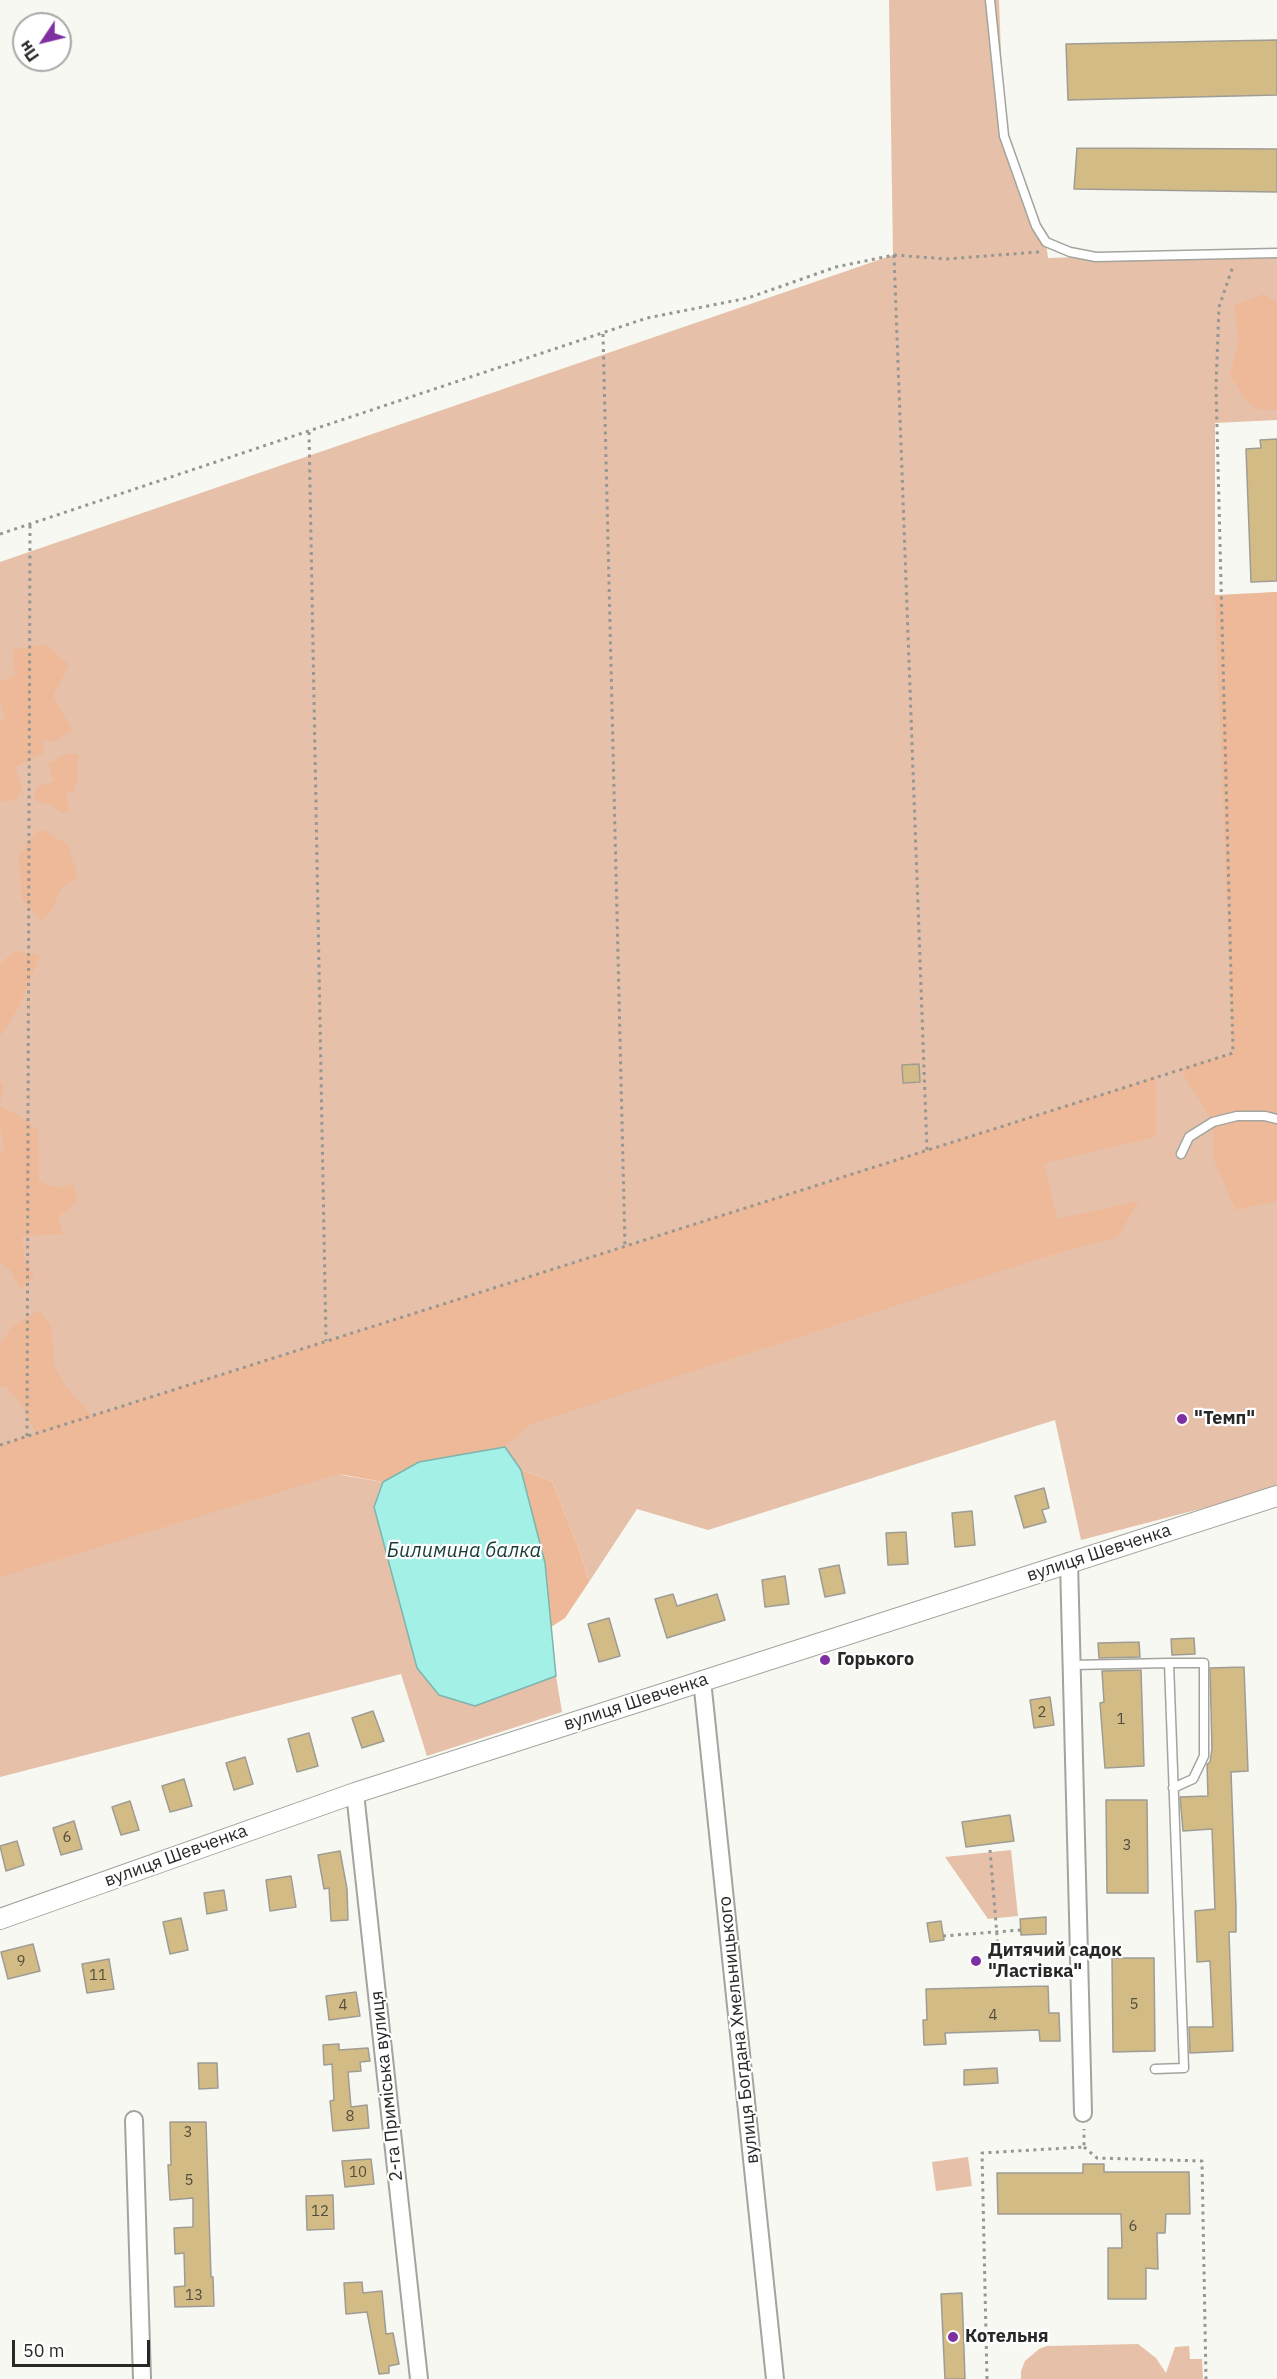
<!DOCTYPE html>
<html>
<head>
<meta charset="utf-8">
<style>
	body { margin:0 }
	#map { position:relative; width:1277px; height:2379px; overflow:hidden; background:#f6f8f1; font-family:"IBM Plex Sans",sans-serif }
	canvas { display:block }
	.north { position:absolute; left:12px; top:12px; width:60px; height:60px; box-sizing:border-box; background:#fff; border:2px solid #a9a9a8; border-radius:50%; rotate:235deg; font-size:16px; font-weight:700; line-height:24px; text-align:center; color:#282926 }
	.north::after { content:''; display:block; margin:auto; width:21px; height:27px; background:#7e30a1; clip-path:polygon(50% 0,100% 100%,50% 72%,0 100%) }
	.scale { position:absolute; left:12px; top:2340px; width:138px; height:27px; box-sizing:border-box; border:3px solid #282926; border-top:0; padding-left:8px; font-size:18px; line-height:21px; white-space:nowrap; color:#282926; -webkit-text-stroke:4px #fff; paint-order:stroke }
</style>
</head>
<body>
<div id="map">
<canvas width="1277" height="2379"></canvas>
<div class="north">Пн</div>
<div class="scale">50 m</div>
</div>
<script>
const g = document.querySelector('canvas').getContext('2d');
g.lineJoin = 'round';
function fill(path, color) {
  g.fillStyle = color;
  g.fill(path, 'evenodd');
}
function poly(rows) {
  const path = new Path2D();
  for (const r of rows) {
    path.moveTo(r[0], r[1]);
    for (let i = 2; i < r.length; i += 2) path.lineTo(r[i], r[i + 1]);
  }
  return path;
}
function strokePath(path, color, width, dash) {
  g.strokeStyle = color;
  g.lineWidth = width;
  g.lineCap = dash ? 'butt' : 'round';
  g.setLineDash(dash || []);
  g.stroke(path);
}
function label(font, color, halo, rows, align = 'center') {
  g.font = font + ' "IBM Plex Sans",sans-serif';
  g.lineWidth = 4.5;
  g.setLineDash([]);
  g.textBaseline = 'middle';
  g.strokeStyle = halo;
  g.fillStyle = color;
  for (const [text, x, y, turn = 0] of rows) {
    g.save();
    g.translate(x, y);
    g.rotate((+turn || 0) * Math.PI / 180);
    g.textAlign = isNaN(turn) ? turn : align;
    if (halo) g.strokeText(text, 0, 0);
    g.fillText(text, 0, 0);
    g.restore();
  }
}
fill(poly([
	[889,0,999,0,1004,136,1046,242,1048,258,1277,251,1277,420,1215,423,1215,595,1277,592,1277,1489,1081,1540,1055,1420,708,1530,637,1509,589,1582,580,1552,552,1481,521,1470,505,1447,529,1424,341,1475,383,1482,374,1507,475,1706,556,1676,562,1712,427,1756,401,1674,0,1777,0,562,893,255],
	[1011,1850,1018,1916,988,1919,945,1857],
	[968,2157,972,2186,936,2191,932,2162],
	[1138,2344,1156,2358,1166,2373,1175,2347,1189,2346,1190,2359,1202,2359,1203,2379,1021,2379,1021,2371,1025,2361,1039,2349,1047,2346]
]), '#e6c0a8');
fill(poly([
	[1263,294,1277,302,1277,410,1255,409,1243,396,1230,375,1239,339,1234,306],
	[1277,592,1277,1201,1236,1210,1214,1160,1213,1122,1180,1069,1233,1053,1215,596],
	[45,644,69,665,53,696,72,730,53,742,44,739,44,753,15,767,22,788,17,799,0,802,0,719,6,719,0,702,0,682,15,675,13,650],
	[78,754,77,781,73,793,66,793,69,809,62,813,49,804,35,801,36,787,54,781,48,764,63,755],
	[43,830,67,844,78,876,60,890,52,909,42,921,22,899,19,856,37,831],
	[15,951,40,955,19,1007,0,1036,0,964],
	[1156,1077,1156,1137,1044,1163,1057,1219,1139,1201,1117,1237,1048,1256,531,1424,505,1447,419,1462,383,1482,339,1474,0,1577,0,1445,36,1433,20,1402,7,1387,0,1386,0,1344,13,1326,39,1310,51,1326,54,1366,65,1385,92,1416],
	[0,1080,3,1087,0,1106,17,1114,38,1130,39,1181,58,1188,72,1184,78,1201,58,1217,63,1234,22,1236,24,1255,34,1277,20,1290,11,1271,0,1262,0,1155,4,1152,0,1124],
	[521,1470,552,1481,580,1552,589,1582,565,1618,551,1627,545,1563]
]), '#eeb998');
const water = poly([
	[505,1447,521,1470,545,1563,556,1676,475,1706,439,1695,417,1668,374,1507,383,1482,419,1462,505,1447]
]);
fill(water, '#a3f0e7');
strokePath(water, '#7eb4ad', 1.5);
const building = poly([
	[1277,40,1277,95,1068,100,1066,44,1277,40],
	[1077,148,1277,149,1277,192,1074,189,1077,148],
	[1277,439,1277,581,1251,582,1246,449,1261,448,1260,440,1277,439],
	[919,1064,920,1082,903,1083,902,1065,919,1064],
	[1044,1488,1049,1508,1042,1510,1046,1522,1024,1528,1015,1496,1044,1488],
	[972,1511,975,1545,955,1547,952,1513,972,1511],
	[906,1532,908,1564,888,1565,886,1533,906,1532],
	[839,1565,845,1593,825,1597,819,1569,839,1565],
	[785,1576,789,1604,765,1607,762,1580,785,1576],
	[673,1594,677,1606,717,1594,725,1620,667,1638,655,1599,673,1594],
	[609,1618,620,1656,599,1662,588,1624,609,1618],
	[1194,1638,1195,1654,1172,1655,1171,1639,1194,1638],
	[1139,1642,1140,1657,1099,1658,1098,1643,1139,1642],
	[1244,1667,1248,1771,1231,1772,1236,1908,1236,1932,1229,1932,1233,2051,1190,2053,1189,2027,1213,2027,1210,1961,1197,1962,1195,1911,1215,1909,1212,1829,1183,1831,1180,1797,1208,1796,1207,1764,1210,1762,1212,1749,1210,1668,1244,1667],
	[1141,1670,1144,1766,1105,1768,1100,1703,1104,1702,1102,1671,1141,1670],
	[1050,1697,1054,1725,1034,1728,1030,1700,1050,1697],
	[373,1711,384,1741,362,1748,352,1718,373,1711],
	[309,1733,318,1766,297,1772,288,1739,309,1733],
	[245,1757,253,1784,234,1790,226,1763,245,1757],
	[184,1779,192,1806,170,1812,162,1786,184,1779],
	[1106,1800,1147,1800,1148,1893,1107,1893,1106,1800],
	[130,1801,139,1830,121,1835,112,1807,130,1801],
	[1010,1815,1014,1841,966,1847,962,1822,1010,1815],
	[74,1821,82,1849,61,1855,53,1828,74,1821],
	[17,1841,24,1865,6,1871,0,1846,17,1841],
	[340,1851,347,1889,348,1920,331,1921,329,1888,324,1889,318,1855,340,1851],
	[291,1876,296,1907,270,1911,266,1880,291,1876],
	[224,1890,227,1910,207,1914,204,1893,224,1890],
	[1046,1917,1046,1934,1021,1935,1020,1919,1046,1917],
	[181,1918,188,1950,170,1954,163,1922,181,1918],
	[941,1921,944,1940,930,1942,927,1923,941,1921],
	[33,1944,40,1971,8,1979,1,1952,33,1944],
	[1112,1958,1154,1958,1155,2051,1113,2052,1112,1958],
	[109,1959,114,1989,87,1993,82,1964,109,1959],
	[1048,1986,1049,2013,1059,2013,1060,2041,1040,2041,1039,2030,945,2033,946,2044,924,2045,923,2020,927,2020,926,1989,1048,1986],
	[356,1992,360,2016,329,2020,326,1996,356,1992],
	[339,2044,339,2050,368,2048,370,2061,360,2062,361,2071,348,2072,351,2107,367,2105,369,2128,333,2131,330,2101,334,2100,332,2064,324,2065,323,2045,339,2044],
	[198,2063,217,2063,218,2088,199,2089,198,2063],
	[997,2068,998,2083,964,2085,964,2070,997,2068],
	[170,2122,206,2122,211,2277,213,2277,214,2306,175,2307,174,2287,185,2286,184,2253,175,2254,174,2228,193,2227,193,2198,170,2200,168,2165,171,2165,170,2122],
	[371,2159,374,2184,345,2187,342,2161,371,2159],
	[1083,2164,1104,2164,1104,2172,1189,2172,1190,2214,1166,2214,1165,2233,1157,2233,1158,2269,1146,2268,1146,2299,1108,2299,1108,2248,1122,2248,1121,2214,998,2214,997,2173,1083,2173,1083,2164],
	[333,2195,334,2229,307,2230,306,2196,333,2195],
	[362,2282,363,2293,382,2291,386,2334,393,2333,399,2364,389,2366,389,2373,379,2374,367,2312,346,2314,344,2283,362,2282],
	[962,2293,965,2379,945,2379,941,2294,962,2293]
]);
fill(building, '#d3bb85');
strokePath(building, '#9f9c95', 1.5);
const service = poly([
	[990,0,1004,136,1036,226,1046,242,1070,252,1096,257,1277,253],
	[1181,1154,1189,1137,1213,1122,1237,1116,1265,1116,1277,1119],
	[1169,1663,1204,1663,1204,1756,1193,1779,1173,1788],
	[1072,1665,1169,1663,1184,2068,1155,2069]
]);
const minor = poly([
	[1069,1562,1083,2113],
	[702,1680,775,2379],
	[355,1793,419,2379],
	[134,2120,142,2379]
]);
const tertiary = poly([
	[0,1919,355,1793,1277,1496]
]);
strokePath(service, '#a2a49d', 11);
strokePath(minor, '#a2a49d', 20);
strokePath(tertiary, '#a2a49d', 22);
strokePath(poly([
	[894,255,927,1150],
	[603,334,625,1246],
	[309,432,326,1341],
	[0,534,647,318,748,298,836,267,894,255,946,259,1039,252],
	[27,1436,30,524],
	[0,1445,1233,1053,1216,387,1219,307,1233,266],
	[990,1850,1000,1972],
	[943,1936,1021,1930],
	[1084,2147,1097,2158,1202,2161,1206,2379],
	[987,2379,982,2153,1084,2147,1084,2129]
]), '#969792', 3, [3, 4.5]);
strokePath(service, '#fff', 8);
strokePath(minor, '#fff', 16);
strokePath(tertiary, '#fff', 20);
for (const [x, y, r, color] of [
	[1182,1419,6,"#7e30a1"],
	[825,1660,6,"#7e30a1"],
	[976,1961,6,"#7e30a1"],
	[953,2337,6,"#7e30a1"]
]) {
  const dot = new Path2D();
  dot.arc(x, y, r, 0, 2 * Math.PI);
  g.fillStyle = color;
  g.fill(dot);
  strokePath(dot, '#fff', 2);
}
label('15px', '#534e3e', null, [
	["2",1042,1713],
	["1",1121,1720],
	["6",67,1838],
	["3",1127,1846],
	["9",21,1962],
	["11",98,1976],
	["5",1134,2005],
	["4",343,2006],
	["4",993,2016],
	["8",350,2117],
	["3",188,2133],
	["10",358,2173],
	["5",189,2181],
	["12",320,2212],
	["6",1133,2227],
	["13",194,2296]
]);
label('bold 18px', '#282926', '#fff', [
	["\"Темп\"",1194,1419],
	["Горького",837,1660],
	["Дитячий садок",988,1951],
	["\"Ластівка\"",988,1972],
	["Котельня",965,2337]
], 'left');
label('18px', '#282926', '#fff', [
	["вулиця Шевченка",1099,1553,-18],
	["вулиця Шевченка",636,1702,-18],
	["вулиця Шевченка",176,1856,-20],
	["вулиця Богдана Хмельницького",739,2030,-96],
	["2-га Приміська вулиця",387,2086,-96]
]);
label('italic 20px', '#173c38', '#fff', [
	["Билимина балка",464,1551]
]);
</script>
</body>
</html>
